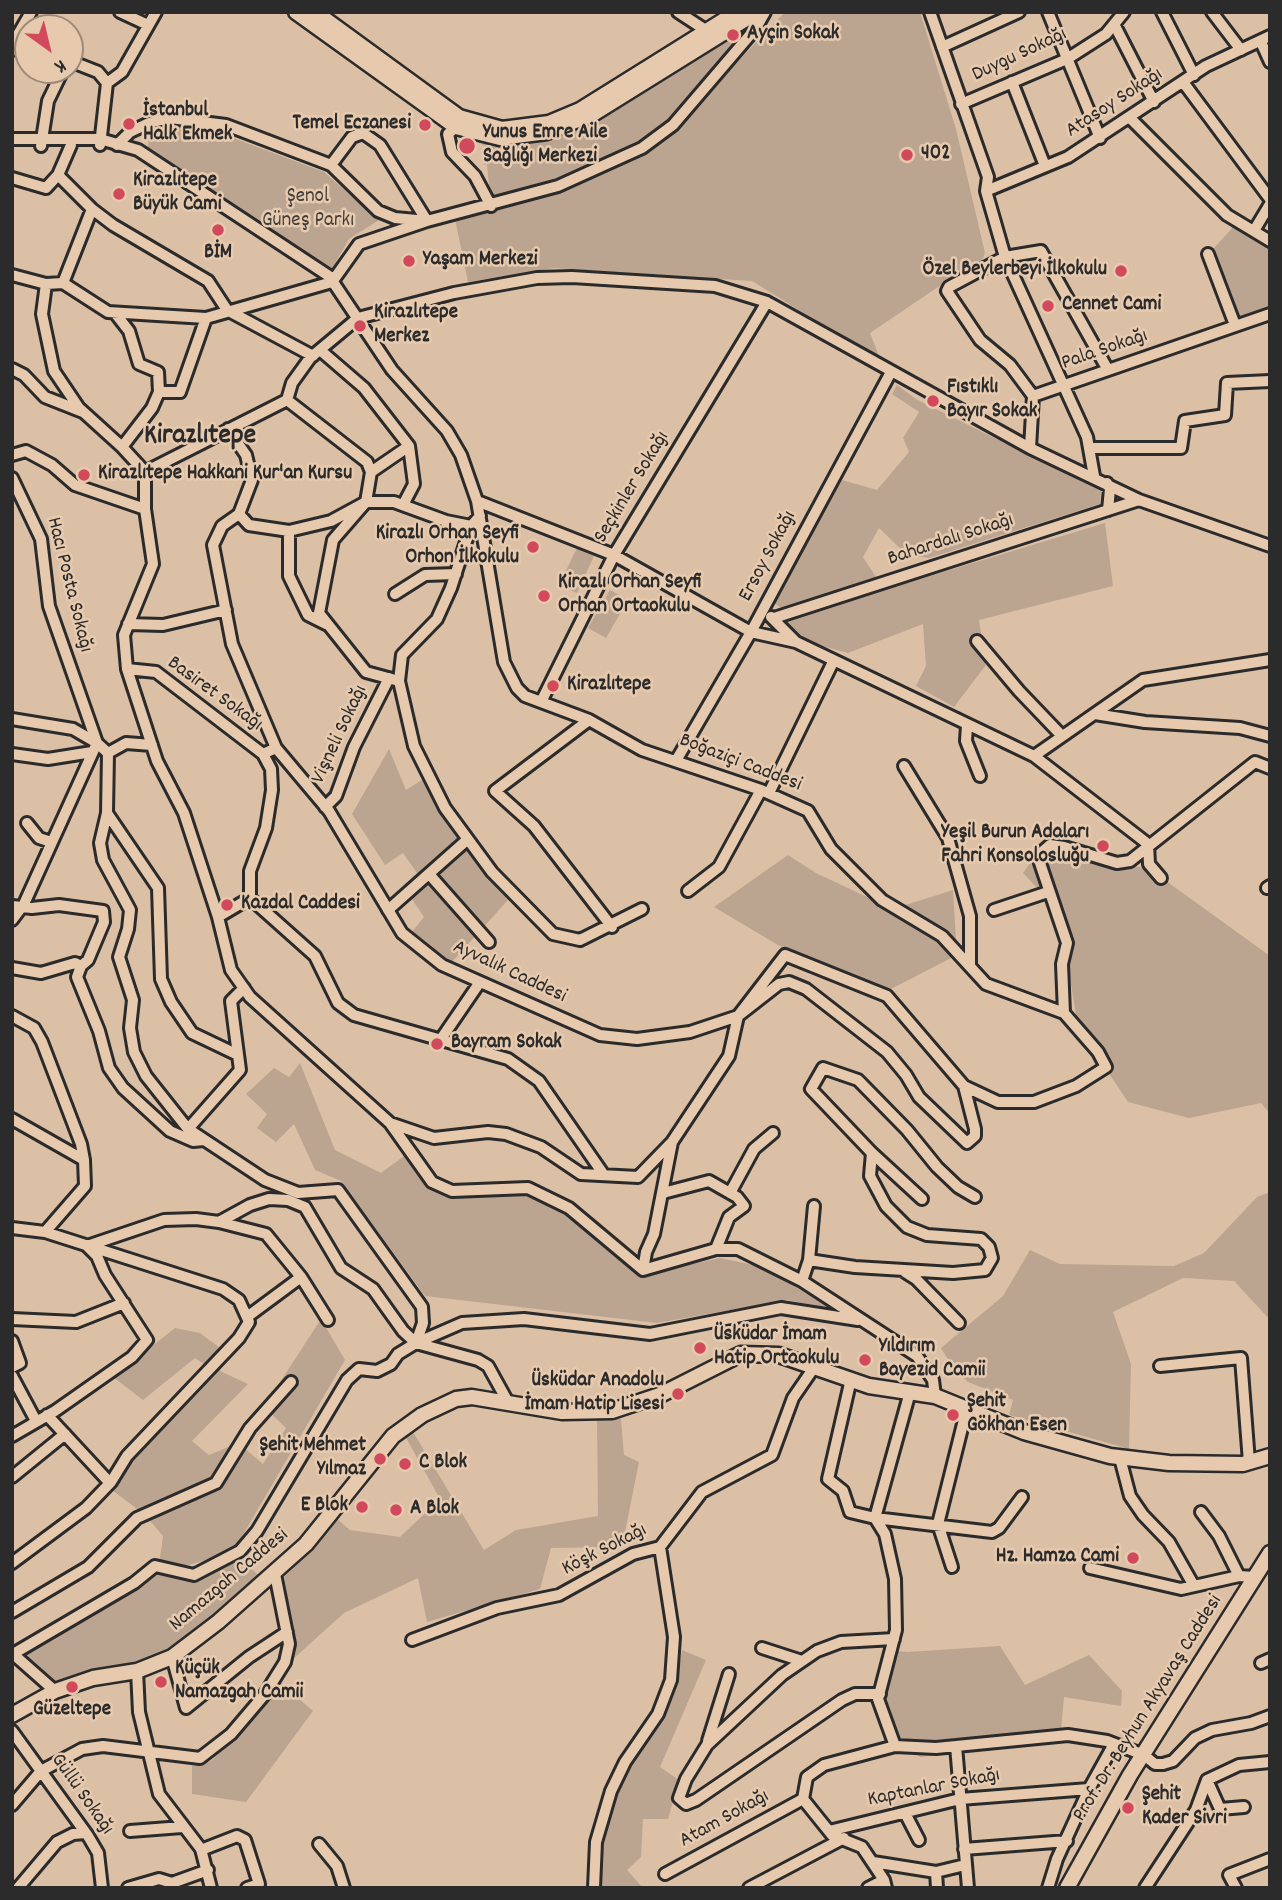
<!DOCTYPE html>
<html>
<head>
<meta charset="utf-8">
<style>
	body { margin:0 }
	#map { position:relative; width:1282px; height:1900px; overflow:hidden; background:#dcc0a6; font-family:Dekko,sans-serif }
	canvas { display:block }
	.frame { position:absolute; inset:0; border:14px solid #2b2b2b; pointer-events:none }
	.north { position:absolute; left:14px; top:14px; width:70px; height:70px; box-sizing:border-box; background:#e7caae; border:2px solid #9c8a7a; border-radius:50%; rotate:146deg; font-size:19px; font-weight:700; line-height:28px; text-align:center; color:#2b2b2b }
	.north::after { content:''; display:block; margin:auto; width:24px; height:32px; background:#d1495b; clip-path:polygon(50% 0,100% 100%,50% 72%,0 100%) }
</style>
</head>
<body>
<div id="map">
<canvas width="1282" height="1900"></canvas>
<div class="frame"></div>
<div class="north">K</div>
</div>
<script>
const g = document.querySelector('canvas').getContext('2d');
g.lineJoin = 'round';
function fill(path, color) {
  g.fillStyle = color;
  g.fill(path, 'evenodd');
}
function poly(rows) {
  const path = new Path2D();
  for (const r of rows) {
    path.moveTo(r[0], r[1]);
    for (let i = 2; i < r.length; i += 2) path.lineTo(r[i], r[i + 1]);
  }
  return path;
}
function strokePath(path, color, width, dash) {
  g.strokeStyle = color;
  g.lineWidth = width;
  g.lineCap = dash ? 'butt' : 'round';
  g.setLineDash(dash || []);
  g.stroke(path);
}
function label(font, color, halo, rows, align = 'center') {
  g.font = font + ' Dekko,sans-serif';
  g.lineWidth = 5;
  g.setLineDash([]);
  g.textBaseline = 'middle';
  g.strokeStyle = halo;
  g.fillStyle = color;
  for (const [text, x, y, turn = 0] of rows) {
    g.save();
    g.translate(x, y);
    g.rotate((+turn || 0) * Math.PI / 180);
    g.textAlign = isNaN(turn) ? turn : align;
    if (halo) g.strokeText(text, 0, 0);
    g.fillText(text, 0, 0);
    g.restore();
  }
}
fill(poly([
	[785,12,920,12,956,129,985,253,979,268,944,283,870,333,881,361,752,281,554,268,468,282,455,219,578,185,663,140],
	[753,22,755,23,706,81,661,128,631,147,584,170,490,197,487,164,483,165,491,149,473,140,499,141],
	[160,124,196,124,324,172,379,220,349,239,330,272,148,149,149,134],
	[1235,225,1270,250,1270,309,1239,318,1213,249],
	[897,385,916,399,1101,491,1100,504,929,558,907,555,879,528,863,557,876,577,782,608,775,604,776,596,842,480,877,490,909,452,903,438,919,412,892,394],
	[1105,523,1113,586,979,620,986,665,954,707,916,686,926,666,923,624,848,653,803,641,781,621],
	[577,548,594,556,577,593,559,585],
	[610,590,628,600,606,638,588,628],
	[389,749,406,790,425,778,469,850,508,900,450,964,411,933,424,917,403,886,417,873,403,853,385,865,352,814],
	[1044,844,1151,870,1270,956,1270,1114,1261,1103,1189,1118,1128,1102,1078,1027,1059,911,1023,873],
	[788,855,816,873,893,909,953,890,957,955,889,990,778,945,714,907],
	[300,1063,335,1150,381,1173,404,1156,431,1185,447,1195,526,1193,567,1212,643,1275,720,1258,758,1266,836,1310,787,1300,657,1323,425,1296,341,1181,315,1170,294,1124,276,1142,257,1128,267,1114,246,1094,274,1068,289,1077],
	[1270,1192,1270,1320,1234,1281,1183,1278,1113,1312,1131,1364,1129,1449,1009,1415,1013,1400,968,1382,954,1369,941,1348,1003,1296,1030,1250,1060,1264,1174,1266,1204,1253,1257,1197],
	[321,1319,345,1360,237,1545,214,1558,160,1573,194,1578,240,1558,260,1577,170,1652,58,1686,18,1650,158,1573,163,1536,145,1515,108,1487,169,1422,162,1414,207,1366,195,1358,143,1400,113,1377,175,1328,200,1333,220,1348,220,1371,248,1384,192,1441,209,1455,238,1443,263,1464,286,1428,264,1407],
	[597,1418,621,1419,624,1455,639,1462,622,1547,551,1548,540,1589,427,1622,418,1578,344,1613,292,1660,291,1624,284,1576,336,1518,350,1530,400,1537,440,1499,405,1436,413,1432,484,1550,516,1530,598,1516],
	[1000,1646,1025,1685,1089,1655,1122,1691,1121,1706,1064,1697,1060,1741,920,1757,890,1738,874,1698,887,1650,907,1652],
	[682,1650,706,1660,660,1767,679,1780,668,1819,643,1819,641,1857,627,1870,643,1888,601,1888,599,1876,606,1822,629,1766,675,1691],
	[279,1681,313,1711,246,1802,192,1794,192,1766,211,1761,246,1726]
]), '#bba590');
const minor = poly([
	[120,12,148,25],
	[678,12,707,31],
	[930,12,988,177,986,191,1005,257,1087,437,1094,476],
	[1048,12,1100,138],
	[1162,12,1194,75],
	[1212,12,1241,50],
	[1114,24,1154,102],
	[1261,42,1270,62],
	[12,45,31,12],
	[942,47,1019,12],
	[12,49,28,52],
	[70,61,98,72,107,83,100,145],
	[1012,82,1045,166],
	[1183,82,1270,199],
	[107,83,122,72,156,12],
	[961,104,1067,59,1106,34,1124,12],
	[1131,119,1227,215,1270,241],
	[456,127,448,134,452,152,475,176,491,206],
	[12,139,100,139,138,150,329,276,392,370,447,431,461,455,477,501,504,662,517,688,525,696,589,720,642,750,761,790,808,811,831,849,882,900,942,936,986,984,1064,1013,1098,1052,1106,1067,1076,1086,1034,1102,998,1102,964,1086,887,996,785,955,738,1016,729,1056,672,1142,654,1234,646,1252,643,1270],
	[117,145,130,132,149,123,170,118,226,125,331,165,378,211,395,218,427,221,558,186,642,148,673,125,756,28,765,12],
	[41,146,48,101,63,70],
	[331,165,352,137,363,133,380,145,427,221,359,244,332,282],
	[58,175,71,145],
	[12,178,46,188,58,175,92,209,113,225,208,281,227,310,313,356],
	[986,191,1068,157,1206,66,1270,36],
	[1255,229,1270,204],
	[1208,254,1235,325],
	[12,275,46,284,63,283,108,312,206,318,332,282],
	[63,283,92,209],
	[46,284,42,314,54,371,79,408,122,447,145,472,145,509,153,564,124,635,127,669,157,761,184,813,218,917,231,970,250,997,390,1123,432,1182,452,1191,528,1188,569,1208,643,1270,716,1249,738,1249,802,1281,917,1356,933,1380,935,1396],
	[115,313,129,331,139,364,158,372,159,392,152,408,122,447],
	[320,350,364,388,409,446,414,484,404,503],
	[12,369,24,375,45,397,83,412],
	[159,392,180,392,206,318],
	[1033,396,1010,365,980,340,947,291,949,287,1005,257,1041,251,1108,370],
	[287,400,367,462,371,472,366,502,333,540,319,613,366,672,399,681],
	[228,429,246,455,252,480,239,514,222,526,213,545,232,644,276,748,329,811,402,933,442,965,600,1035,637,1039,690,1032,738,1016,779,984,789,982,806,989,887,1052,906,1075,919,1097,967,1143,975,1136,975,1129,964,1086],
	[1030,448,1033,396,1270,314],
	[1090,448,1181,448,1185,421,1225,415,1227,383,1270,381],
	[12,455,26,451,52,465,75,485,145,509],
	[145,472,287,400,292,383,310,358,358,318,454,293,537,278,572,277,715,286,767,302,1030,448,1139,500,1270,546],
	[371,472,409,446],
	[12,478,41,539,49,606,97,743],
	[1107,483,1110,489,1108,510],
	[477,501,614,555,751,632,796,642,1034,756,1148,844,1149,864,1161,878],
	[239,514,249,525,289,531,331,521,366,502,394,502,446,521,471,526],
	[480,516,471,526,451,588,437,619,402,655,399,681,414,746,445,808,492,872,553,934,580,940,642,909],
	[289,531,289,576,308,615,326,624],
	[395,594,425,575,456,574],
	[771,617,796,642],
	[774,618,1139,500],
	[128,624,163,625,226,610],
	[977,641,1019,691,1062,736],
	[127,669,156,672,263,754,276,748],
	[542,700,614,555,767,302],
	[1095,714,1145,722,1240,728,1270,736],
	[12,719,73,729,97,743,108,753,107,813,100,843,103,860,130,910,128,929,119,957,133,1000,130,1028,134,1052,146,1076,188,1129,265,1180,298,1193,338,1190,422,1307,423,1323,416,1343],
	[589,720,495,791,534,826,612,927],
	[967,725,966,741,980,776],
	[108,753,126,743,152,745],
	[12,754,48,759,92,752],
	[1034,756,1143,680,1270,660],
	[677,759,751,632,891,372],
	[904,766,948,838,970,916,970,966],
	[769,793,833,662],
	[325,807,336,796,354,747,389,678],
	[107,813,158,888,161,979,171,1002,192,1033,238,1055],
	[27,823,39,838,51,842],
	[429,874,489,942],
	[1267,888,1270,886],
	[688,891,719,867,761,790],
	[250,898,250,871,266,828,272,790,271,769,263,754],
	[12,906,32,908,59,905,103,911,104,922,88,960,81,966,75,963,41,973,12,968],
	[388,910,468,839],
	[994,910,1048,892],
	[218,917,250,898,315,956,338,1003,354,1015,508,1059,539,1081,604,1175],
	[12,920,24,904,97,743],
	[81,966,77,977,99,1031,109,1068,123,1088,170,1131,193,1141,204,1140],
	[1064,1013,1062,964,1067,943,1040,863,1042,852,1050,845,1064,847,1117,863,1130,861,1255,762,1270,768],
	[12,1016,34,1028,42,1042,81,1144,84,1160,85,1186,45,1232],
	[441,1039,480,982],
	[12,1119,84,1160],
	[390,1123,434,1138,488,1132,506,1134,541,1147,581,1174,638,1177,671,1143],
	[188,1129,240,1070,231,1001,244,988],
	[663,1193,709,1181,737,1197,744,1206,729,1217,716,1249],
	[730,1193,754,1149,773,1133],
	[922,1199,872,1153,811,1089,823,1068,858,1080,907,1130,937,1167,958,1187,975,1197],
	[219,1222,266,1234,301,1277,328,1320],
	[12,1228,45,1232,223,1289,239,1300,249,1322,239,1338,127,1456,111,1482,86,1508,12,1563],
	[809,1260,814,1206],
	[905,1272,916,1279,959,1323],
	[802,1281,809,1260,855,1267,953,1273,985,1270,992,1258,989,1247,981,1239,927,1235,907,1227,886,1206,870,1176,872,1153],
	[247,1317,301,1277],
	[12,1319,76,1322,124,1303],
	[12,1341,20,1363,12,1367],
	[1160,1366,1241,1358,1249,1462],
	[12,1376,36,1421],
	[851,1379,828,1479,843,1491,850,1512,875,1518,992,1532,999,1528,1022,1497],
	[47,1415,110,1483],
	[12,1436,55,1411,132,1357,147,1340,105,1275,97,1256,87,1246,164,1220,196,1219,219,1222,250,1205,269,1199,288,1200,305,1207,341,1268,373,1289,403,1331,416,1343,478,1360,488,1366,509,1404],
	[1120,1458,1130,1496,1143,1515,1169,1542,1194,1586],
	[12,1477,65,1434],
	[1201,1512,1219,1536,1239,1576],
	[952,1567,938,1524,967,1408],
	[1090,1568,1181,1589,1239,1576,1255,1577],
	[12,1612,88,1567,137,1518,216,1483,250,1428,291,1382],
	[412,1640,497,1608,559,1595,633,1554,660,1547,702,1492,772,1455,793,1398,815,1366],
	[762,1648,802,1661],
	[12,1653,55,1691],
	[13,1654,134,1583,155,1566,194,1575,240,1551,257,1531,347,1380,359,1369,377,1371,391,1364,398,1354,416,1343,462,1323,524,1319,650,1334,781,1308,858,1320],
	[172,1657,186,1708,249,1657,287,1632],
	[1261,1663,1270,1659],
	[137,1671,139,1712,159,1794,201,1849,211,1888],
	[880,1694,855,1694,842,1700,696,1800,686,1804,679,1798,686,1779,707,1745,782,1675,817,1651,841,1642,894,1639],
	[12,1731,88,1836,98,1853,102,1888],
	[708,1741,729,1674],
	[895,1746,878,1699,896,1630,895,1579,885,1534,875,1518,910,1392],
	[956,1746,968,1888],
	[1207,1780,1220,1809,1244,1807],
	[12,1805,41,1771,82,1749,103,1746,200,1758,231,1734,265,1694,285,1662,289,1644,275,1574],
	[905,1813,919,1840],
	[130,1831,182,1827],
	[829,1831,960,1799,1089,1789],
	[319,1844,337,1866,344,1888],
	[964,1849,1067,1841],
	[201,1850,237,1836,245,1840,259,1884,247,1888],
	[873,1862,936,1872],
	[665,1874,803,1799],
	[18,1888,57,1842,73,1834,86,1833],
	[128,1888,159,1879,172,1883,208,1870],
	[594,1888,596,1842,611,1791,625,1762,658,1714,671,1680,674,1637,660,1547],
	[749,1888,844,1838],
	[868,1888,884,1880],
	[886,1888,884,1880,862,1847,832,1835,803,1799,807,1777,824,1765,895,1746,936,1748,1068,1735,1107,1741,1144,1755,1155,1764,1163,1764,1173,1761,1195,1738,1212,1730,1251,1723,1270,1716],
	[937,1888,936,1872,965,1865],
	[1048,1888,1057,1859,1089,1789,1114,1744],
	[1145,1888,1196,1810,1207,1780,1239,1765,1270,1762],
	[1236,1888,1229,1875,1270,1859]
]);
const major = poly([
	[296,12,456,127,500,138,547,132,593,114,757,12],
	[315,12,459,117,502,129,549,123,580,110,737,12],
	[12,1715,55,1691,93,1678,137,1671,172,1657,218,1622,306,1544,393,1436,422,1415,456,1399,472,1397,562,1412,612,1411,660,1395,741,1354,779,1355,869,1386,935,1396,1024,1432,1110,1456,1169,1463,1243,1464,1270,1456],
	[1067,1888,1130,1775,1270,1553]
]);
strokePath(minor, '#2b2b2b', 16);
strokePath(major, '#2b2b2b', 19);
strokePath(minor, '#e7caae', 10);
strokePath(major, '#e7caae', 14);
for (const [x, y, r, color] of [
	[733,35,7,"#d1495b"],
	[129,124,7,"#d1495b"],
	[425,125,7,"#d1495b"],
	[467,146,9,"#d1495b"],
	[907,155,7,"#d1495b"],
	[119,194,7,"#d1495b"],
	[218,230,7,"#d1495b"],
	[409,261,7,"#d1495b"],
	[1121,271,7,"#d1495b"],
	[1048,306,7,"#d1495b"],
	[360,326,7,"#d1495b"],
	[933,401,7,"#d1495b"],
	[84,475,7,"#d1495b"],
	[533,547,7,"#d1495b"],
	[544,596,7,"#d1495b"],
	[553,686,7,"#d1495b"],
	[1103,846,7,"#d1495b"],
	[227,905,7,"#d1495b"],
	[437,1044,7,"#d1495b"],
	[700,1348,7,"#d1495b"],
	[865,1360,7,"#d1495b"],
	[678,1394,7,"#d1495b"],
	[953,1415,7,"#d1495b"],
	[380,1459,7,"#d1495b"],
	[405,1464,7,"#d1495b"],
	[362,1507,7,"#d1495b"],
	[396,1510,7,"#d1495b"],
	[1133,1558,7,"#d1495b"],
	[161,1682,7,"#d1495b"],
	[72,1687,7,"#d1495b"],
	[1128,1808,7,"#d1495b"]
]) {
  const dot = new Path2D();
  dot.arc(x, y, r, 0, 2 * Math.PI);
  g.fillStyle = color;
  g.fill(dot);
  strokePath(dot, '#e7caae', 2.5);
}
label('bold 21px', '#2b2b2b', '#e7caae', [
	["Ayçin Sokak",747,35],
	["İstanbul",143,112],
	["Halk Ekmek",143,136],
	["Temel Eczanesi",411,125,"right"],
	["Yunus Emre Aile",483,134],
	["Sağlığı Merkezi",483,158],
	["402",921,155],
	["Kirazlıtepe",133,182],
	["Büyük Cami",133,206],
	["BİM",218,254,"center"],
	["Yaşam Merkezi",423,261],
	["Özel Beylerbeyi İlkokulu",1107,271,"right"],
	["Cennet Cami",1062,306],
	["Kirazlıtepe",374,314],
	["Merkez",374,338],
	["Fıstıklı",947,389],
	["Bayır Sokak",947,413],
	["Kirazlıtepe Hakkani Kur'an Kursu",98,475],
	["Kirazlı Orhan Seyfi",519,535,"right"],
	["Orhon İlkokulu",519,559,"right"],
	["Kirazlı Orhan Seyfi",558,584],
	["Orhan Ortaokulu",558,608],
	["Kirazlıtepe",567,686],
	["Yeşil Burun Adaları",1089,834,"right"],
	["Fahri Konsolosluğu",1089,858,"right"],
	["Kazdal Caddesi",241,905],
	["Bayram Sokak",451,1044],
	["Üsküdar İmam",714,1336],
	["Hatip Ortaokulu",714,1360],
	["Yıldırım",879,1348],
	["Bayezid Camii",879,1372],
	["Üsküdar Anadolu",664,1382,"right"],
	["İmam Hatip Lisesi",664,1406,"right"],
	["Şehit",967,1403],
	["Gökhan Esen",967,1427],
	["Şehit Mehmet",366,1447,"right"],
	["Yılmaz",366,1471,"right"],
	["C Blok",419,1464],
	["E Blok",348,1507,"right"],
	["A Blok",410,1510],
	["Hz. Hamza Cami",1119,1558,"right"],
	["Küçük",175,1670],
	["Namazgah Camii",175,1694],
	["Güzeltepe",72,1711,"center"],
	["Şehit",1142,1796],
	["Kader Sivri",1142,1820]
], 'left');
label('21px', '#2b2b2b', '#e7caae', [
	["Duygu Sokağı",1020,56,-25],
	["Atasoy Sokağı",1115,104,-33],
	["Pala Sokağı",1105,351,-19],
	["Seçkinler Sokağı",633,488,-59],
	["Bahardalı Sokağı",951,541,-18],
	["Ersoy Sokağı",769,557,-62],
	["Hacı Posta Sokağı",68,585,76],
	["Basiret Sokağı",214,695,36],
	["Vişneli Sokağı",341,735,-65],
	["Boğaziçi Caddesi",740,764,21],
	["Ayvalık Caddesi",509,973,25],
	["Köşk Sokağı",605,1551,-27],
	["Namazgah Caddesi",230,1581,-40],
	["Prof. Dr. Beyhun Akyavaş Caddesi",1149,1709,-58],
	["Kaptanlar Sokağı",934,1789,-11],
	["Güllü Sokağı",81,1795,55],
	["Atam Sokağı",725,1820,-29]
]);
label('21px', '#413d3a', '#e7caae', [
	["Şenol",308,198],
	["Güneş Parkı",308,222]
]);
label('bold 28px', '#2b2b2b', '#e7caae', [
	["Kirazlıtepe",200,438]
]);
</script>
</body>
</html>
